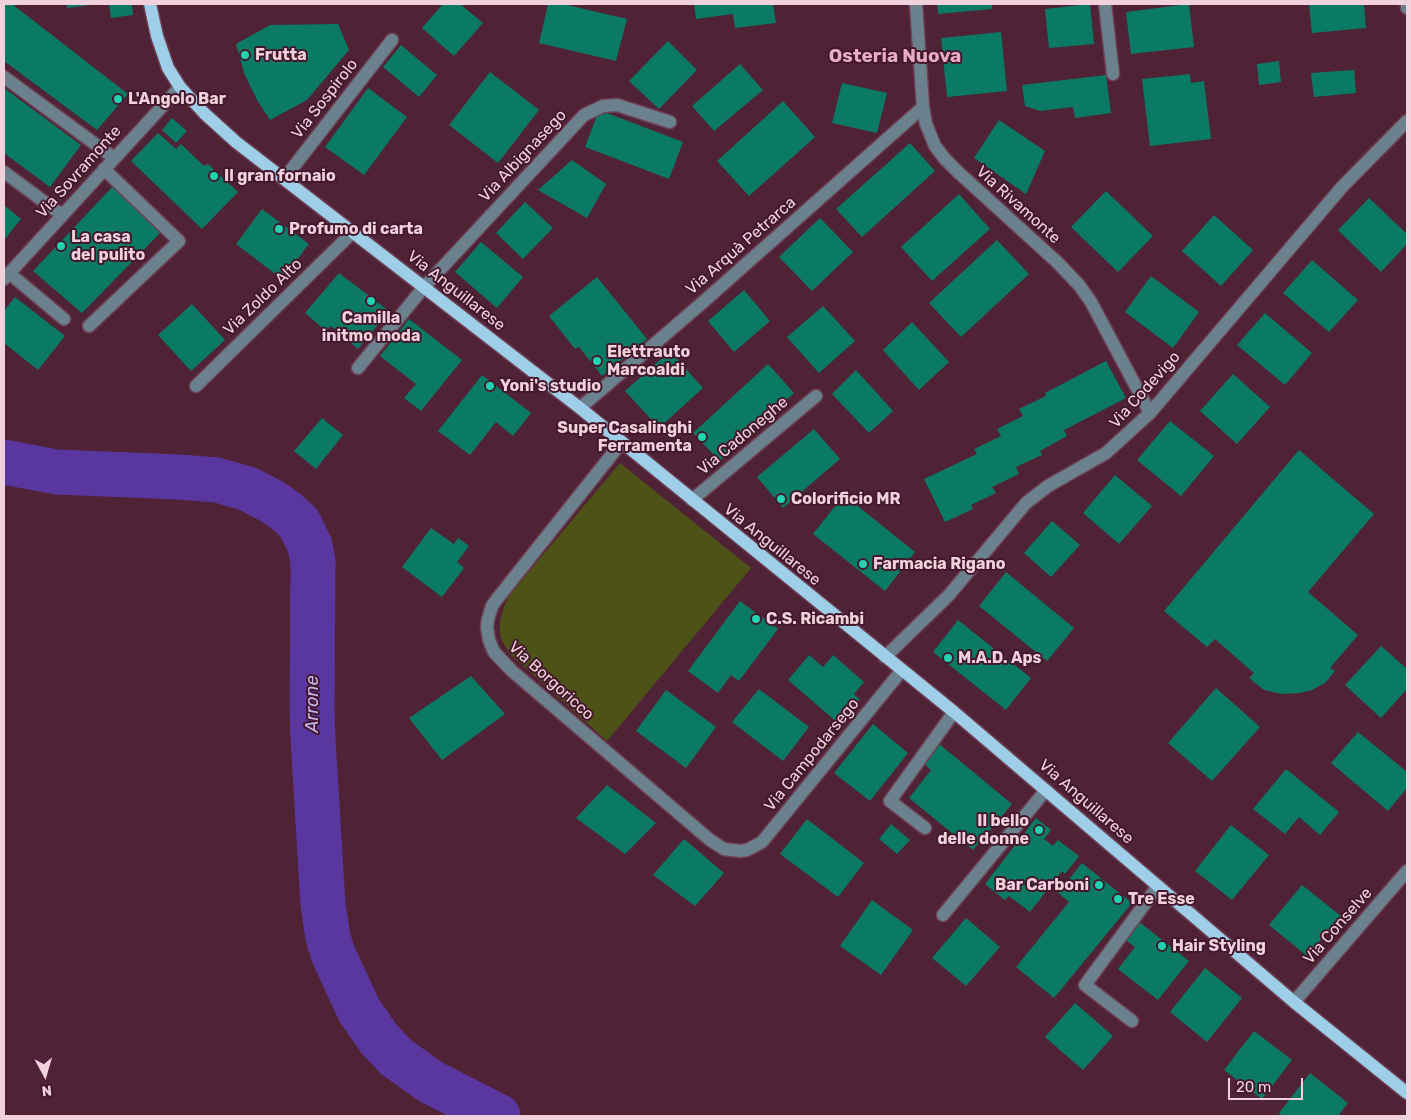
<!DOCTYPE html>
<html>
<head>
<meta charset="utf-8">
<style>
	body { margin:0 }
	#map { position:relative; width:1411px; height:1120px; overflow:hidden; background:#502236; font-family:Rubik,sans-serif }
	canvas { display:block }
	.frame { position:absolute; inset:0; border:5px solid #f0d1dc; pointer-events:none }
	.north { position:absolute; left:20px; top:1050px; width:50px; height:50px; -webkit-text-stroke:4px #44182c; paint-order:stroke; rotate:174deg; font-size:14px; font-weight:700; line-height:20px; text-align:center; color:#f0d1dc }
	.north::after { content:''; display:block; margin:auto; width:18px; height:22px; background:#f0d1dc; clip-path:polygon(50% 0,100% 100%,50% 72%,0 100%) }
	.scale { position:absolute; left:1228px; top:1078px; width:75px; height:22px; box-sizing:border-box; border:2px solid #f0d1dc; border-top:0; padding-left:6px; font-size:15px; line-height:18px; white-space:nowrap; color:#f0d1dc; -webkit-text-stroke:4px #44182c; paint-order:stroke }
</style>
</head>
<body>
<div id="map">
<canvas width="1411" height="1120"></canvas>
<div class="frame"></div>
<div class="north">N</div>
<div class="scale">20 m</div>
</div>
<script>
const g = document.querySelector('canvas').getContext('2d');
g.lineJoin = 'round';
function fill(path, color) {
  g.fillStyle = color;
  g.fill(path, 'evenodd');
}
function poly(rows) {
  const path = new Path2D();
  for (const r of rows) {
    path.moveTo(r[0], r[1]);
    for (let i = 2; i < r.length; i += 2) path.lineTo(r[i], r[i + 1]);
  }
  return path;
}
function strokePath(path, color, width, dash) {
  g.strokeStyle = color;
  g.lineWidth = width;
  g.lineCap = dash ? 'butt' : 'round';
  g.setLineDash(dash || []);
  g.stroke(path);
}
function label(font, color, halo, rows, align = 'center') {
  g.font = font + ' Rubik,sans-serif';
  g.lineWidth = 4;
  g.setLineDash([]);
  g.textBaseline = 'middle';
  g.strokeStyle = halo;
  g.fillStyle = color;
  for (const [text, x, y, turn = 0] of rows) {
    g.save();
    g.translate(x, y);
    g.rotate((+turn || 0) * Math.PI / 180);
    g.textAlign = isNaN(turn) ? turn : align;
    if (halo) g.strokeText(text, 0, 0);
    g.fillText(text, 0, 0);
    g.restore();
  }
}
fill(poly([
	[620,463,751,568,607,741,510,654,502,641,500,634,500,621,505,604,510,594]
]), '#4d5217');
strokePath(poly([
	[4,462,57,472,179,477,217,480,248,489,273,502,287,512,299,523,310,546,313,562,312,708,313,739,323,904,328,938,334,956,359,1010,379,1039,396,1057,431,1082,498,1116]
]), '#5a379f', 45);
fill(poly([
	[4,4,12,4,128,94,97,130,4,61],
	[67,4,90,4,90,5,67,8],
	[109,4,132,4,133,15,111,18],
	[443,4,460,4,483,23,454,56,422,28],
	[548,4,563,4,627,19,616,61,539,43],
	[694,4,773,4,776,23,735,28,733,14,696,19],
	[937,4,992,4,992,9,938,14],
	[1090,4,1094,44,1049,48,1045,9],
	[1189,4,1194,47,1131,54,1126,12],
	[1309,4,1364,4,1366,28,1312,33],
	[338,24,349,50,307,100,270,120,257,100,244,73,236,44,270,25],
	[1001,32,1007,91,947,97,941,38],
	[668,41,697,70,659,109,629,81],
	[401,45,437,75,419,97,383,67],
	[1279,61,1281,82,1259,85,1257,64],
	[740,64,763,90,714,131,692,106],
	[1354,70,1356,93,1314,97,1311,73],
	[490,72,539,110,498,163,449,125],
	[1190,74,1191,83,1204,81,1211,139,1150,146,1142,79],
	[1106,75,1111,113,1075,118,1073,107,1040,111,1025,106,1022,85],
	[842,83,887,93,877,133,832,123],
	[4,88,81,145,50,187,4,153],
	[368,88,407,117,364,175,325,147],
	[783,101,815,137,749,196,717,161],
	[599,110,683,142,669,179,585,147],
	[172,118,187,131,176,143,162,130],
	[999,120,1045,151,1026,194,974,158],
	[158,133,176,149,181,144,204,166,208,164,238,192,202,229,131,161],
	[910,143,935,171,862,237,836,209],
	[572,160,606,184,587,218,538,190],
	[117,182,164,229,82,313,33,271],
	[1106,191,1153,236,1118,272,1071,227],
	[959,194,990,229,932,281,901,247],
	[1369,198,1407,234,1407,244,1381,272,1338,230],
	[525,202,553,228,523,259,496,233],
	[4,205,21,219,4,240],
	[262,209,309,244,282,279,236,244],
	[1214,215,1253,250,1221,286,1182,251],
	[820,218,853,252,812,291,779,257],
	[997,240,1029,274,961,337,929,303],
	[481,242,523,277,497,308,455,272],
	[1312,260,1358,300,1329,332,1283,293],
	[339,273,389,311,358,349,331,326,326,331,305,313],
	[1151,276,1199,312,1173,348,1125,312],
	[597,277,647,339,602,376,579,347,575,349,549,316],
	[744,290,770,321,734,352,708,321],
	[15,297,65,336,38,370,4,343,4,311],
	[192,304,225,340,191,371,158,335],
	[823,306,855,341,819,373,787,337],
	[1265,313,1312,353,1285,385,1237,345],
	[409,319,462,360,421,411,404,398,416,384,380,356],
	[912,322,949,362,919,390,883,350],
	[670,351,703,388,659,428,625,391],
	[1106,361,1126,398,1064,430,1067,436,1040,451,1042,455,1016,467,1019,474,992,487,996,493,971,505,973,509,945,522,924,479,977,454,974,449,1001,436,997,429,1023,416,1019,409,1046,396,1045,393],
	[768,364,794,393,720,461,693,433],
	[856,370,893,411,869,433,832,394],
	[1233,374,1270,407,1237,444,1200,411],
	[482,375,531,413,513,436,496,422,470,455,438,431],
	[322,418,343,435,316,469,294,451],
	[1170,421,1214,456,1181,496,1137,460],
	[814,429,840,459,783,508,757,477],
	[1299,450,1374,514,1308,592,1358,635,1330,668,1335,671,1325,683,1312,690,1300,693,1282,694,1264,690,1249,678,1254,673,1215,639,1207,647,1164,611],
	[1115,475,1152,506,1119,544,1083,513],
	[844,495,915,552,885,591,813,534],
	[1052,521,1080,545,1051,577,1024,553],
	[431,528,454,544,458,538,469,546,457,562,464,568,442,597,402,567],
	[1006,572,1074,628,1047,661,979,606],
	[740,601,778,629,739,681,731,675,718,693,688,671],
	[958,620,1031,678,1006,710,933,652],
	[1381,646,1407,669,1407,689,1381,718,1345,685],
	[809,655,823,667,833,655,864,682,854,694,860,700,839,724,788,680],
	[471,676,505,714,442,760,409,718],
	[1216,688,1260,727,1212,781,1168,743],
	[759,689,809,727,783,761,732,722],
	[666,690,716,727,686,768,636,731],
	[873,724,908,753,870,801,834,773],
	[1358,732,1407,772,1407,788,1388,811,1331,763],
	[938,743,1012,804,973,850,909,798,931,770,922,762],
	[1286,769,1339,812,1320,835,1299,817,1285,834,1253,809],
	[607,785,656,823,625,854,576,818],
	[1036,818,1051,830,1044,839,1053,846,1058,840,1079,856,1065,874,1062,871,1030,912,1009,896,1005,900,985,884],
	[807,819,864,863,838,897,780,854],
	[891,824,910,840,897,854,879,839],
	[1231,825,1269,855,1232,900,1195,871],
	[684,839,724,873,695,906,653,875],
	[1082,863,1132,903,1054,998,1016,967,1069,902,1058,893],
	[1302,885,1341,916,1307,956,1269,925],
	[872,900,913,930,881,975,840,946],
	[966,918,1000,947,966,986,932,958],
	[1138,921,1189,961,1158,1000,1118,969,1135,947,1124,939],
	[1205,968,1242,998,1207,1042,1170,1012],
	[1075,1003,1113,1036,1083,1070,1045,1037],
	[1254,1031,1292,1060,1262,1099,1224,1070],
	[1310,1073,1348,1103,1338,1116,1283,1116,1279,1113]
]), '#0b7a64');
const minor = poly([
	[916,4,923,107,926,124,935,146,945,159,958,172,1057,262,1079,285,1091,302,1150,413],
	[1105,4,1113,74],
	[1407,4,1407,8],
	[4,77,114,158],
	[4,172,62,215],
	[284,179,392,40],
	[9,273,64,319],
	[4,279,180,87],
	[89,326,179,241,104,169],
	[358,368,424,287,584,115,603,106,617,105,670,122],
	[196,386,353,232],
	[580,408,702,303,923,107],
	[621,443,497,599,492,606,488,619,487,627,489,640,494,652,512,671,710,840,724,849,740,851,747,850,762,842,902,670],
	[692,500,816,396],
	[885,657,949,595,1026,503,1048,486,1106,453,1150,413,1342,187,1407,121],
	[925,828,890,801,954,712],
	[943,915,1046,790],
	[1294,1002,1407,871],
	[1132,1021,1085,985,1158,886]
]);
const major = poly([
	[150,4,157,36,168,68,180,87,205,114,236,142,580,408,954,712,1294,1002,1407,1093]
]);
strokePath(minor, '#6d4254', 15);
strokePath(major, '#6d4254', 15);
strokePath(minor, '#6b818e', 12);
strokePath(major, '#9fcee9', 12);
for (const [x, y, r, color] of [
	[245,55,5,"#1dd5b1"],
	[118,99,5,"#1dd5b1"],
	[214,176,5,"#1dd5b1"],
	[279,229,5,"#1dd5b1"],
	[61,246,5,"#1dd5b1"],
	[371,301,5,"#1dd5b1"],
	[597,361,5,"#1dd5b1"],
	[490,386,5,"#1dd5b1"],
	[702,437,5,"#1dd5b1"],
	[781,499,5,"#1dd5b1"],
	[863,564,5,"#1dd5b1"],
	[756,619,5,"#1dd5b1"],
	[948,658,5,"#1dd5b1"],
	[1039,830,5,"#1dd5b1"],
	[1099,885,5,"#1dd5b1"],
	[1118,899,5,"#1dd5b1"],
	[1162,946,5,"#1dd5b1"]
]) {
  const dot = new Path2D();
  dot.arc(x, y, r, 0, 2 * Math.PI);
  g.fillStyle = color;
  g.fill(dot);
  strokePath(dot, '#44182c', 2);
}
label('bold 16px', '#f0d1dc', '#44182c', [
	["Frutta",255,55],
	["L'Angolo Bar",128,99],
	["Il gran fornaio",224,176],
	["Profumo di carta",289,229],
	["La casa",71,237],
	["del pulito",71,255],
	["Camilla",371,318,"center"],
	["initmo moda",371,336,"center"],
	["Elettrauto",607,352],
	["Marcoaldi",607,370],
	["Yoni's studio",500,386],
	["Super Casalinghi",692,428,"right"],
	["Ferramenta",692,446,"right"],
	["Colorificio MR",791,499],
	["Farmacia Rigano",873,564],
	["C.S. Ricambi",766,619],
	["M.A.D. Aps",958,658],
	["Il bello",1029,821,"right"],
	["delle donne",1029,839,"right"],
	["Bar Carboni",1089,885,"right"],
	["Tre Esse",1128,899],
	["Hair Styling",1172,946]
], 'left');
label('16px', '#f0d1dc', '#44182c', [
	["Via Sospirolo",325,99,-52],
	["Via Albignasego",523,156,-47],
	["Via Sovramonte",79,172,-48],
	["Via Rivamonte",1018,205,42],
	["Via Arquà Petrarca",741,246,-41],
	["Via Anguillarese",456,291,38],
	["Via Zoldo Alto",263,297,-44],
	["Via Codevigo",1145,390,-48],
	["Via Cadoneghe",743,436,-40],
	["Via Anguillarese",772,545,39],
	["Via Borgoricco",551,681,42],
	["Via Campodarsego",812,755,-51],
	["Via Anguillarese",1086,802,41],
	["Via Conselve",1338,926,-49]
]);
label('italic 18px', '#c2b7ed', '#44182c', [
	["Arrone",313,704,-90]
]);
label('bold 19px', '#e7adc4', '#44182c', [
	["Osteria Nuova",895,57]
]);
</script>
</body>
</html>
